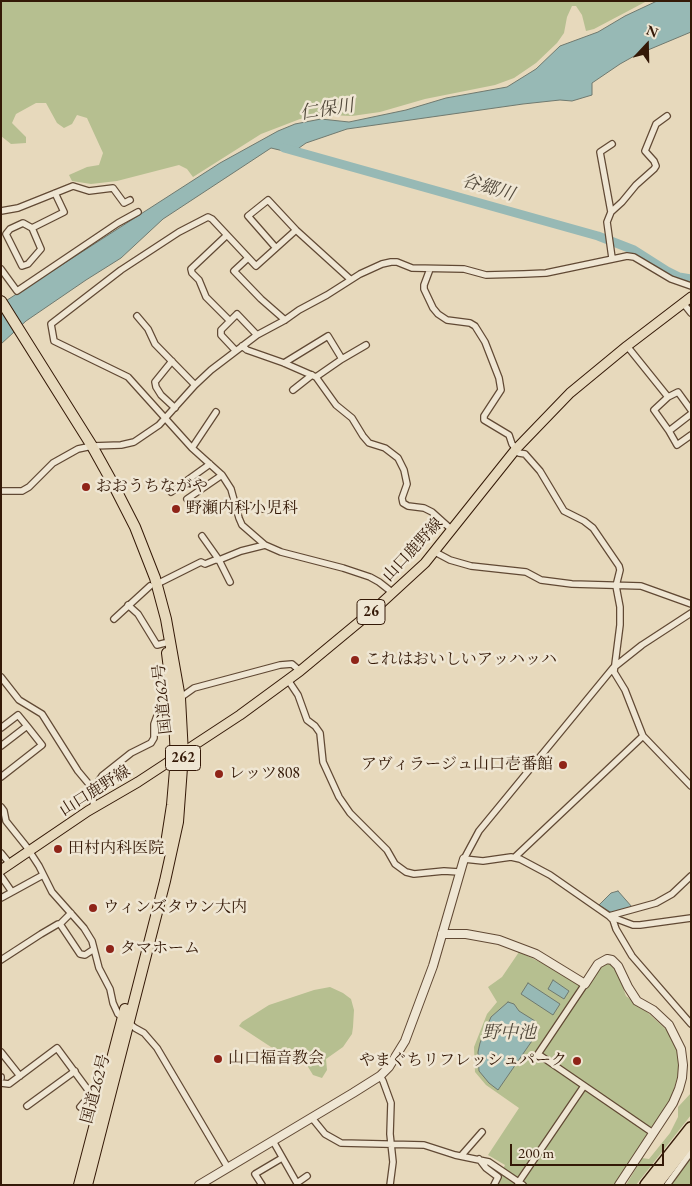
<!DOCTYPE html>
<html>
<head>
<meta charset="utf-8">
<style>
	body { margin:0 }
	#map { position:relative; width:692px; height:1186px; overflow:hidden; background:#e7d9bc; font-family:"EB Garamond",serif }
	canvas { display:block }
	.frame { position:absolute; inset:0; border:2px solid #341907; pointer-events:none }
	.north { position:absolute; left:622px; top:20px; width:50px; height:50px; -webkit-text-stroke:4px #efe6d3; paint-order:stroke; rotate:21deg; font-size:14px; font-weight:700; line-height:20px; text-align:center; color:#341907 }
	.north::after { content:''; display:block; margin:auto; width:18px; height:22px; background:#341907; clip-path:polygon(50% 0,100% 100%,50% 72%,0 100%) }
	.scale { position:absolute; left:510px; top:1144px; width:154px; height:22px; box-sizing:border-box; border:2px solid #341907; border-top:0; padding-left:6px; font-size:15px; line-height:18px; white-space:nowrap; color:#341907; -webkit-text-stroke:4px #efe6d3; paint-order:stroke }
</style>
</head>
<body>
<div id="map">
<canvas width="692" height="1186"></canvas>
<div class="frame"></div>
<div class="north">N</div>
<div class="scale">200 m</div>
</div>
<script>
const g = document.querySelector('canvas').getContext('2d');
g.lineJoin = 'round';
function fill(path, color) {
  g.fillStyle = color;
  g.fill(path, 'evenodd');
}
function poly(rows) {
  const path = new Path2D();
  for (const r of rows) {
    path.moveTo(r[0], r[1]);
    for (let i = 2; i < r.length; i += 2) path.lineTo(r[i], r[i + 1]);
  }
  return path;
}
function strokePath(path, color, width, dash) {
  g.strokeStyle = color;
  g.lineWidth = width;
  g.lineCap = dash ? 'butt' : 'round';
  g.setLineDash(dash || []);
  g.stroke(path);
}
function label(font, color, halo, rows, align = 'center') {
  g.font = font + ' "EB Garamond","Noto Serif JP",serif';
  g.lineWidth = 5;
  g.setLineDash([]);
  g.textBaseline = 'middle';
  g.strokeStyle = halo;
  g.fillStyle = color;
  for (const [text, x, y, turn = 0] of rows) {
    g.save();
    g.translate(x, y);
    g.rotate((+turn || 0) * Math.PI / 180);
    g.textAlign = isNaN(turn) ? turn : align;
    if (halo) g.strokeText(text, 0, 0);
    g.fillText(text, 0, 0);
    g.restore();
  }
}
fill(poly([
	[1,1,647,1,594,29,586,31,582,15,576,6,572,6,567,17,564,33,557,43,536,63,514,78,495,85,425,99,380,112,352,116,328,115,300,119,261,134,193,177,187,169,179,165,117,181,91,184,72,181,69,175,87,167,99,165,103,153,87,118,77,115,72,124,64,128,57,123,46,103,36,103,16,114,12,123,26,137,26,143,11,144,1,136],
	[519,952,542,963,585,989,601,966,609,963,617,971,626,996,647,1012,668,1031,678,1051,679,1071,671,1100,614,1185,495,1185,505,1165,488,1155,519,1108,486,1085,475,1072,474,1047,487,1014,497,1002,488,987,502,977],
	[330,987,343,993,351,999,354,1010,353,1027,352,1034,343,1047,326,1059,327,1070,322,1078,313,1075,302,1057,271,1047,239,1026,242,1022,269,1005,314,990],
	[691,1093,691,1115,636,1185,626,1185,642,1158,649,1159,670,1133,678,1117,678,1107],
	[691,1157,691,1185,671,1185,680,1170]
]), '#b6bf90');
const water = poly([
	[657,1,691,1,691,32,636,55,620,64,592,83,592,95,572,101,560,100,523,104,347,129,306,143,292,153,271,148,163,219,121,258,86,280,26,321,1,344,1,304,220,163,278,131,295,124,321,119,349,122,406,110,446,98,507,87,536,69,560,46,598,32,625,16,657,1],
	[618,891,632,907,612,913,599,905,611,893,618,891],
	[553,980,569,991,564,999,548,989,553,980],
	[528,983,560,1004,553,1015,521,994,528,983],
	[508,1002,514,1004,519,1011,535,1021,536,1035,498,1090,489,1083,479,1071,478,1052,480,1043,491,1017,508,1002]
]);
fill(water, '#97b9b5');
strokePath(water, '#6f796f', 1);
strokePath(poly([
	[284,148,598,236,634,250,667,271,679,277,691,279]
]), '#97b9b5', 9);
const minor = poly([
	[612,144,600,152,611,212,607,222,612,258],
	[1,211,18,208,73,186,89,191,113,188,124,203,130,200],
	[611,212,622,202,636,185,654,169,656,166,654,161,645,151,656,124,667,116],
	[32,228,23,223,10,229,6,234,22,266,28,264,41,249,32,228,64,212,55,193],
	[227,235,212,219,208,217,179,232,121,270,51,324,54,341,128,377,192,448,222,475,231,489,239,518,242,525,265,545,281,552,343,568,370,577,379,582,393,593],
	[276,248,248,216,268,200,296,230,350,279],
	[248,258,234,271,261,299,285,320],
	[1,269,17,291,118,223,138,212],
	[430,269,424,285,424,289,433,308,438,314,447,320,470,323,475,326,485,342,499,378,501,390,484,416,484,420,509,435,512,444,519,453,525,454,540,471,564,511,584,521,593,528,619,566,620,570,616,586,620,607,620,625,614,672,625,690,643,736,691,786],
	[683,303,691,313],
	[137,316,148,329,155,344,195,385],
	[230,321,221,330,221,335,236,351],
	[257,335,237,314,230,321,206,297,199,280,192,273,191,269,227,235,256,266,296,230],
	[242,346,247,350,284,363,316,377,336,405,352,418,363,436,369,443,385,448,398,458,404,470,407,484,402,498,403,503,408,506,424,508,432,512,452,530],
	[627,346,668,397],
	[342,359,366,345],
	[172,361,155,382,156,387,161,395,175,408],
	[284,363,328,336,342,359,316,377],
	[293,390,312,375],
	[691,410,678,392,668,397,654,410,669,431,691,414],
	[669,431,677,445,691,435],
	[192,448,216,412],
	[1,491,22,491,29,487,53,463,78,449,92,446,121,445,134,442,159,425,195,385,211,370,257,335,285,320,299,310,327,295,360,274,382,264,391,262,397,262,412,268,464,269,486,275,524,274,546,273,627,256,634,257,671,279,691,286],
	[171,492,210,464],
	[187,499,222,475],
	[236,508,246,505,263,509],
	[202,536,219,560,241,551,265,545],
	[435,552,450,560,471,566,526,572,541,580,572,584,641,586,691,604],
	[157,584,201,562,205,564,215,560,219,560,230,582],
	[128,605,138,614,157,645,165,643],
	[691,613,642,645,613,668,479,831,464,859,483,861,511,857,520,859,550,875,609,916,633,925,640,925,691,918],
	[114,619,150,586],
	[1,677,19,700,42,714,78,771,93,789],
	[288,680,298,695,307,720,315,726,320,733,323,762,339,797,350,813,387,850,395,864,406,872,414,874,444,871,459,872],
	[180,698,194,688,280,665,292,664,300,671],
	[1,728,18,715,27,726],
	[1,746,27,726,42,745,1,777],
	[1,807,4,811,6,821,26,846,39,866,52,892,84,928,92,941,99,968,110,989,113,1003,118,1014,135,1028,144,1033,157,1048,228,1168],
	[96,807,93,802,93,789,102,776,131,753,151,743,154,738,154,724,158,713,173,701],
	[1,853,10,864],
	[515,857,643,736],
	[1,876,12,892,43,875],
	[691,876,672,894,656,903,609,916,613,920,616,929,632,956,691,1024],
	[1,898,12,892],
	[60,924,80,954,85,955,94,949],
	[1,960,41,934,58,924,60,924,71,913],
	[585,984,538,1054,653,1133],
	[1,1052,20,1076],
	[380,1076,383,1081,391,1103,390,1134,393,1162,390,1185],
	[1,1077,1,1078],
	[1,1083,9,1084,57,1048,91,1094,106,1091],
	[27,1106,75,1071],
	[80,1107,91,1094],
	[312,1118,325,1134,341,1143,424,1145,455,1155,489,1162,523,1185],
	[273,1141,298,1185],
	[461,1156,482,1132],
	[479,1159,486,1168,498,1177,494,1185],
	[297,1183,307,1176],
	[518,1183,584,1086],
	[262,1185,255,1174,282,1158],
	[667,1185,691,1152]
]);
const tertiary = poly([
	[442,934,466,934,499,940,536,954,585,984,598,964,607,959,612,960,618,966,628,987,637,1001,653,1010,669,1025,681,1049,683,1065,682,1078,679,1089,673,1103,619,1185],
	[199,1185,353,1093,380,1076,389,1067,405,1041,433,966,464,859]
]);
const primary = poly([
	[1,870,88,811,138,782,240,715,300,671,376,608,425,563,516,449,570,393,627,346,691,297]
]);
const trunk = poly([
	[1,301,92,446,112,482,135,527,155,578,166,619,180,698,183,754,178,822,165,881,87,1185],
	[165,850,172,805,176,758,173,701,167,653],
	[79,1185,125,1009]
]);
const motorway = poly([
	[646,1185,691,1128],
	[656,1185,691,1140]
]);
strokePath(minor, '#614934', 8);
strokePath(tertiary, '#614934', 10);
strokePath(primary, '#341907', 11);
strokePath(trunk, '#341907', 12);
strokePath(motorway, '#341907', 14);
strokePath(minor, '#efe6d3', 5.5);
strokePath(tertiary, '#efe6d3', 8);
strokePath(primary, '#e7d9bc', 9);
strokePath(trunk, '#e7d9bc', 10);
strokePath(motorway, '#e7d9bc', 11);
for (const [x, y, r, color] of [
	[86,487,5,"#8f2418"],
	[176,509,5,"#8f2418"],
	[355,660,5,"#8f2418"],
	[563,765,5,"#8f2418"],
	[219,774,5,"#8f2418"],
	[58,849,5,"#8f2418"],
	[93,908,5,"#8f2418"],
	[110,949,5,"#8f2418"],
	[218,1059,5,"#8f2418"],
	[577,1061,5,"#8f2418"]
]) {
  const dot = new Path2D();
  dot.arc(x, y, r, 0, 2 * Math.PI);
  g.fillStyle = color;
  g.fill(dot);
  strokePath(dot, '#efe6d3', 2);
}
for (const [x, y, w] of [
	[371,612,28],
	[183,758,35]
]) {
  const box = new Path2D();
  box.roundRect(x - w / 2, y - 12.5, w, 25, 4);
  g.fillStyle = '#efe6d3';
  g.fill(box);
  strokePath(box, '#341907', 1);
}
label('bold 15px', '#341907', null, [
	["26",371,612],
	["262",183,758]
]);
label('16px', '#341907', '#efe6d3', [
	["おおうちながや",96,487],
	["野瀬内科小児科",186,509],
	["これはおいしいアッハッハ",365,660],
	["アヴィラージュ山口壱番館",553,765,"right"],
	["レッツ808",229,774],
	["田村内科医院",68,849],
	["ウィンズタウン大内",103,908],
	["タマホーム",120,949],
	["山口福音教会",228,1059],
	["やまぐちリフレッシュパーク",567,1061,"right"]
], 'left');
label('16px', '#341907', '#efe6d3', [
	["山口鹿野線",413,550,-47],
	["国道262号",163,699,-96],
	["山口鹿野線",95,791,-32],
	["国道262号",96,1089,-75]
]);
label('italic 18px', '#52493b', '#efe6d3', [
	["仁保川",327,110,-9],
	["谷郷川",488,188,16],
	["野中池",509,1033]
]);
</script>
</body>
</html>
